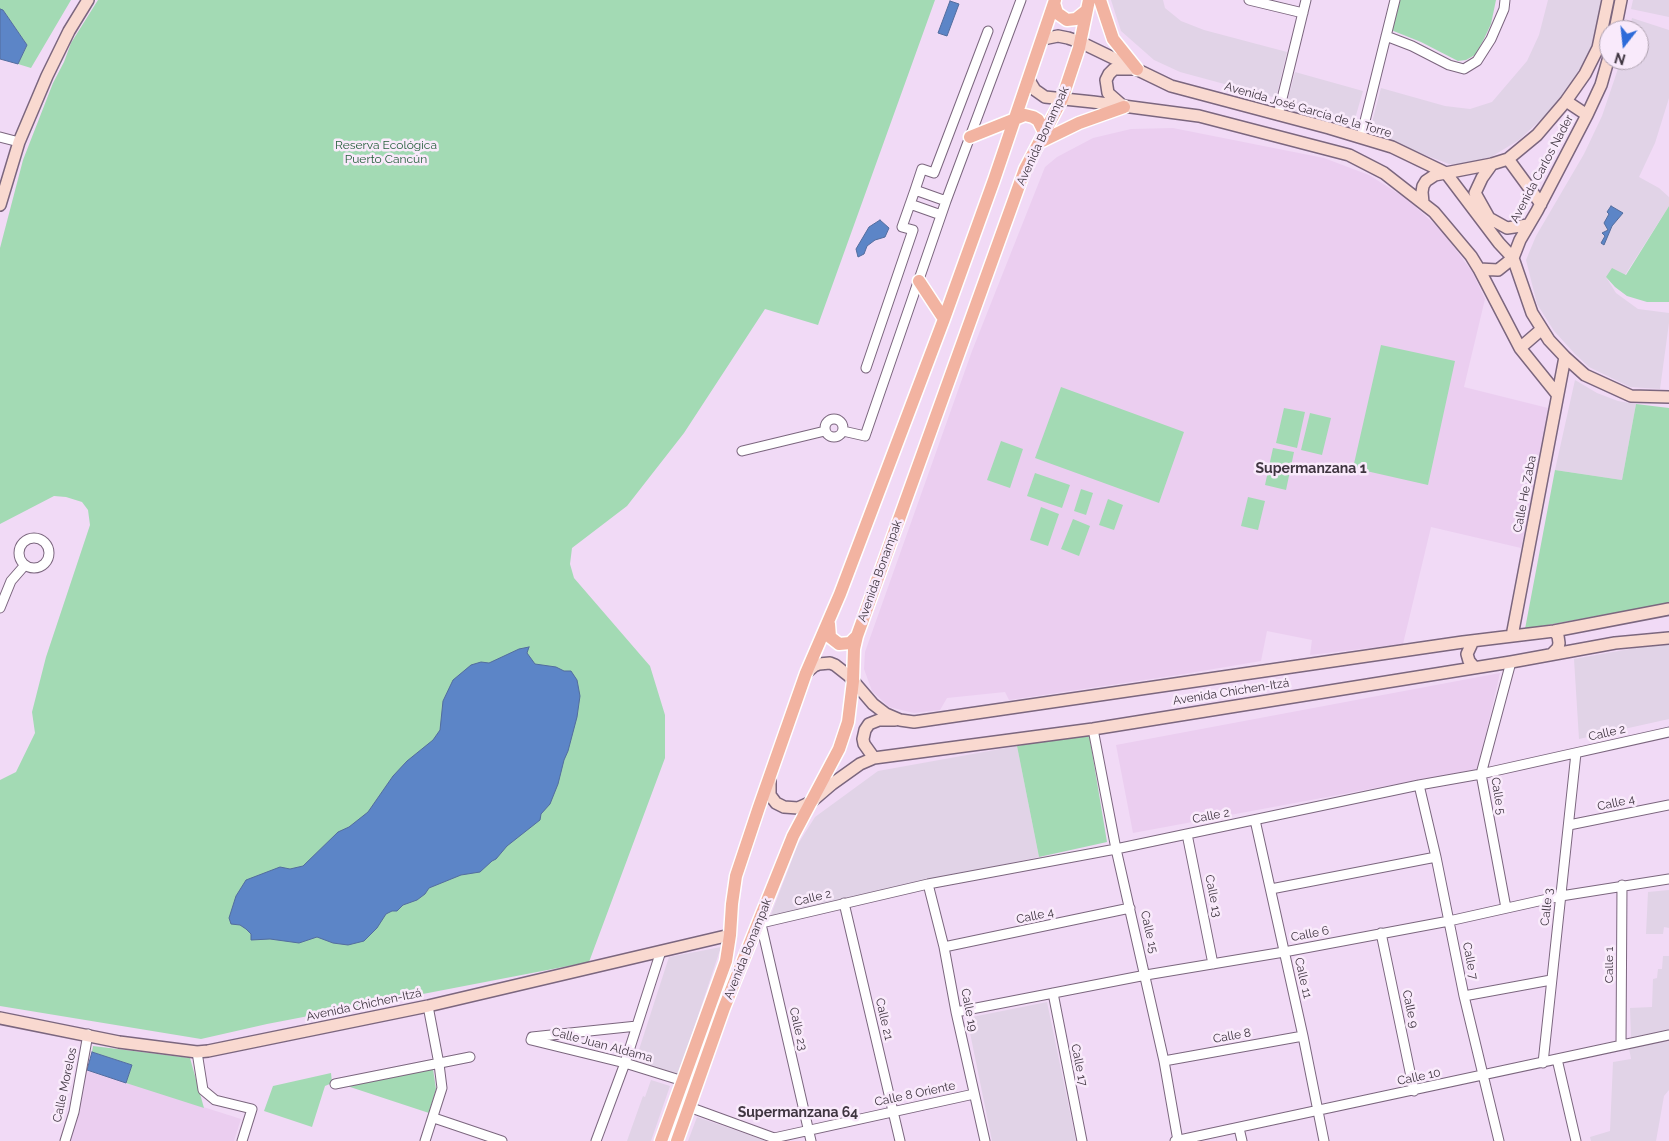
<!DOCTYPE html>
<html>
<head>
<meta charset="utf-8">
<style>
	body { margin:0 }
	#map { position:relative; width:1669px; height:1141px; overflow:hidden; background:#f1daf6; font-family:Raleway,sans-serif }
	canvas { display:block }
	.north { position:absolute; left:1599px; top:20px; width:50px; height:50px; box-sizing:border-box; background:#f9eafb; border:1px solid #afa2b0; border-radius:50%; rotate:196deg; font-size:14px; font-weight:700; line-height:20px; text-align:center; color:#3f3540 }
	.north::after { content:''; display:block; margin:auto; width:18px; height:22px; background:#2d6bd9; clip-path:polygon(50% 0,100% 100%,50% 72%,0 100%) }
</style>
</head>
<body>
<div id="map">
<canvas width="1669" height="1141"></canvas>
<div class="north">N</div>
</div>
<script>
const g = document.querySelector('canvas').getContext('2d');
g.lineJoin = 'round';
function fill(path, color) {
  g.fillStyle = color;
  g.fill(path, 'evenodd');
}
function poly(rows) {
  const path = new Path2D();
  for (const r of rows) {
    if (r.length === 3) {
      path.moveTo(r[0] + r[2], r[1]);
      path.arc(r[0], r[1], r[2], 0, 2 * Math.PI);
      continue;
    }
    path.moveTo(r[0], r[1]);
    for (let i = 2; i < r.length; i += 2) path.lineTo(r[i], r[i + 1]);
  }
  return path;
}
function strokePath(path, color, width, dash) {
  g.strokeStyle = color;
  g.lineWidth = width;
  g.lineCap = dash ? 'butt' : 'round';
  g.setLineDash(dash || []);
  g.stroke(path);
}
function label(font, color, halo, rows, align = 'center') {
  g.font = font + ' Raleway,sans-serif';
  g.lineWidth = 5;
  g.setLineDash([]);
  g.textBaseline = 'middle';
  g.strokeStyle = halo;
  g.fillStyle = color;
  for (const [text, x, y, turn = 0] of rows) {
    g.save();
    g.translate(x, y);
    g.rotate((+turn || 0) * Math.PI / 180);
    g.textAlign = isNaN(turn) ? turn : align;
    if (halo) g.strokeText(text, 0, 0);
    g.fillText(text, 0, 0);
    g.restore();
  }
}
fill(poly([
	[1111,0,1163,0,1165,8,1181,21,1204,30,1287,52,1276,98,1180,72,1154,60,1121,31],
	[1548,0,1602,0,1592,48,1582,73,1566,96,1519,140,1491,157,1459,165,1449,164,1369,134,1381,88,1445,106,1470,109,1492,102,1527,61,1539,35],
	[1633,0,1669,0,1669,17,1631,9],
	[1632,18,1669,30,1669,98,1655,143,1639,177,1659,188,1669,197,1669,206,1625,275,1606,277,1616,293,1638,309,1669,313,1669,323,1660,389,1630,387,1589,367,1575,354,1554,331,1537,304,1526,260,1536,236,1584,154,1602,116,1621,60,1639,60,1639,30,1629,30],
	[1295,72,1363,91,1352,129,1285,110],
	[1575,380,1597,393,1618,401,1636,404,1622,480,1555,470],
	[1663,643,1669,644,1669,719,1579,739,1574,659],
	[1017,746,1039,857,834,901,770,917,798,844,815,817,878,771],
	[1669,890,1669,928,1664,927,1663,934,1646,934,1648,892],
	[721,947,678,1076,635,1062,669,957],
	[1663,956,1669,956,1669,1030,1631,1038,1630,1008,1652,1007,1653,979,1657,978,1658,969,1662,969],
	[1047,1002,1076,1141,992,1141,967,1018],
	[1669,1041,1669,1090,1664,1096,1656,1141,1591,1141,1590,1137,1610,1131,1613,1062,1631,1059,1629,1048],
	[651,1080,670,1086,651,1141,627,1141,643,1096,645,1097],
	[697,1117,767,1141,688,1141]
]), '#e1d3e7');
fill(poly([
	[1173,128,1324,158,1369,175,1407,199,1443,232,1473,273,1485,299,1464,387,1552,409,1521,548,1431,527,1403,644,1310,655,1312,640,1267,631,1261,661,1178,675,1009,700,1005,692,947,698,940,710,914,713,889,707,872,691,864,669,865,652,972,351,1045,167,1057,157,1093,138,1131,129],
	[1500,673,1478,769,1133,833,1116,745],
	[87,1070,241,1119,234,1141,63,1141]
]), '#ebcef0');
fill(poly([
	[0,0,71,0,31,68,18,64,27,45,3,10,0,9],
	[98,0,935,0,818,325,765,309,684,433,627,506,572,548,570,564,574,578,650,666,665,715,665,758,589,962,267,1024,201,1039,0,1006,0,780,16,772,35,733,32,712,46,657,90,525,88,510,82,502,66,497,54,496,0,524,0,248,23,160,53,83,64,62,71,43],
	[1398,0,1496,0,1491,24,1483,41,1475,55,1466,60,1458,61,1421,42,1391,30],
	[1669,206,1669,302,1647,302,1627,296,1615,287,1606,277,1612,268,1626,275],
	[1381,345,1455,361,1428,485,1353,468],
	[1061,387,1184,432,1159,503,1035,458],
	[1636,404,1669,408,1669,603,1525,629,1555,470,1622,480],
	[1284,408,1305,412,1297,448,1276,443],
	[1310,413,1331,418,1322,455,1301,450],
	[1001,441,1023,449,1010,488,987,480],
	[1273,448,1294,452,1286,490,1265,485],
	[1035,473,1070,485,1062,508,1027,496],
	[1081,489,1093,493,1086,515,1074,511],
	[1248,497,1265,501,1258,530,1241,526],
	[1108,499,1123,505,1114,530,1099,525],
	[1041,507,1059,514,1048,546,1030,540],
	[1073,519,1090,526,1079,556,1061,549],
	[1089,734,1107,842,1039,857,1017,746],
	[93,1046,190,1058,204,1108,126,1083,132,1065,92,1052],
	[433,1069,436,1089,429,1113,341,1084],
	[331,1073,332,1083,325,1086,312,1127,264,1111,273,1086]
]), '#a3dab4');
const water = poly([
	[950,1,959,4,947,36,938,33,950,1],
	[0,9,3,10,27,45,18,64,0,59,0,9],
	[1611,206,1623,213,1612,226,1604,245,1601,243,1605,236,1602,233,1608,230,1604,223,1609,214,1607,212,1611,206],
	[880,220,889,228,885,237,875,240,867,246,864,254,858,257,856,249,869,227,880,220],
	[529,647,527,653,535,664,556,667,564,671,571,671,577,680,580,696,577,717,568,751,564,760,558,784,550,804,541,814,540,820,507,846,496,859,492,861,480,872,461,875,429,888,425,894,417,900,403,905,397,911,392,911,386,914,377,928,364,941,348,945,333,943,317,937,299,943,270,939,251,940,251,934,246,929,240,925,231,924,229,918,236,896,246,880,280,867,290,869,303,866,338,832,349,827,368,812,393,776,407,761,433,740,440,730,443,701,453,680,471,665,481,662,489,663,519,649,529,647],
	[92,1052,132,1065,126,1083,87,1070,92,1052]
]);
fill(water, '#5c85c7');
strokePath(water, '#536d9e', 1);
const street = poly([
	[1249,0,1303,13],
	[1386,36,1412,46,1449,65,1464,69,1477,61,1491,39,1504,9,1505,0],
	[1278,115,1306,0],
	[0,137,19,142],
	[1361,137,1395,0],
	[915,190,946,201],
	[910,204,941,215],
	[866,368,913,230,902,227,915,190,922,169,934,173,988,31],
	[834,428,9],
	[843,431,865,436,946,201,1021,0],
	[742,451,825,431],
	[34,553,15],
	[0,608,11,581,25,565],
	[1093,729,1116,849,1164,1061,1178,1141],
	[1419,785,1436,857,1464,996,1499,1141],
	[1255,820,1303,1036,1324,1141],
	[1569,825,1669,805],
	[1187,834,1213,964],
	[928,884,944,947,956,1012,985,1141],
	[1271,889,1436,857],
	[844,903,900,1141],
	[1506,908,1481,774,1511,662],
	[757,924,928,884,1116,849,1419,785,1481,774,1669,732],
	[761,924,811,1141],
	[1381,933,1414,1091],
	[944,947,1130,908],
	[1053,993,1082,1141],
	[1464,996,1551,980],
	[956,1012,1146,975,1284,952,1449,921,1561,896,1669,879],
	[637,1026,532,1037,531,1040,625,1063,683,1081],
	[1621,1045,1622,885],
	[197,1052,203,1090,215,1100,252,1109,242,1141],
	[1557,1059,1576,1141],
	[1164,1061,1303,1036],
	[1543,1063,1576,753],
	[335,1084,470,1057],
	[689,1107,774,1138,974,1094],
	[434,1118,502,1141],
	[1239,1128,1242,1141],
	[65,1141,74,1112,88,1034],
	[425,1141,442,1088,439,1064,428,1006],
	[596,1141,625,1063,661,951],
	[1175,1141,1669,1035]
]);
const secondary = poly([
	[1615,30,1621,0],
	[1043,39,1058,36,1068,38,1080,42,1171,86,1329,128,1392,147,1446,173,1499,243,1513,258,1532,313,1549,340,1565,357,1585,375,1631,396,1669,397],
	[1029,80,1035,90,1045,97,1093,102,1199,116,1349,155,1384,173,1434,212,1471,256,1479,269,1520,348,1557,394],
	[1566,101,1587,115],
	[1124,107,1108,93,1106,80,1109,74,1114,69,1133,69],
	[1508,159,1541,204],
	[1492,164,1482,178,1475,193,1489,218,1507,228,1528,225],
	[1423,203,1422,192,1423,186,1426,181,1435,175,1492,164,1508,159,1537,135,1566,101,1585,74,1598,48,1608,0],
	[0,205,19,142,47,76,69,31,88,0],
	[1479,269,1498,270,1513,258,1520,240,1537,211,1587,115,1601,85,1609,57],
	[1520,348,1542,329],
	[1512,636,1565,357],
	[1473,641,1467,654,1469,661,1474,667],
	[1552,654,1558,648,1559,643,1558,636,1554,631],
	[806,673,814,666,819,664,830,663,835,665,849,676,873,704,886,714,900,720,914,722,1463,642,1554,631,1669,609],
	[874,758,864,744,863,739,865,730,869,724,879,720,895,720],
	[770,779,770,795,776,803,784,807,798,808,811,802,832,784,860,764,874,758,1093,729,1511,662,1615,643,1669,638],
	[0,1018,119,1042,197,1052,208,1051,428,1006,730,935]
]);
const primary = poly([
	[1100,0,1113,39,1137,69],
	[1054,3,1057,13,1067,20,1076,19,1086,11],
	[970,137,1025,115,1033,117,1038,120,1044,132],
	[1040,142,1079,123,1124,107],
	[919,281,944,319],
	[829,624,830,637,839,644,850,643,857,636],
	[661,1141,726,961,730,935,732,904,736,876,759,807,806,673,840,594,944,319,994,180,1055,0],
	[677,1141,724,1008,793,836,839,749,848,722,853,681,854,649,857,636,1025,169,1062,99,1079,48,1089,0]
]);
strokePath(street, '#7b667e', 11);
strokePath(secondary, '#7b667e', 14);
strokePath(primary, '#fff', 15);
strokePath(street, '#fff', 9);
strokePath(secondary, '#f9d9d0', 11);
strokePath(primary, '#f2b3a1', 12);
label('12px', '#3f3540', '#f9eafb', [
	["Avenida José García de la Torre",1308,110,16],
	["Avenida Bonampak",1043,136,-65],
	["Avenida Carlos Nader",1542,169,-62],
	["Calle He Zaba",1525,494,-79],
	["Avenida Bonampak",880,571,-70],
	["Avenida Chichen-Itzá",1231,692,-9],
	["Calle 2",1607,733,-13],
	["Calle 5",1498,796,80],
	["Calle 4",1616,803,-12],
	["Calle 2",1211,816,-11],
	["Calle 13",1213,896,79],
	["Calle 2",813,898,-14],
	["Calle 3",1547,907,-84],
	["Calle 4",1035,916,-12],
	["Calle 15",1149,932,77],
	["Calle 6",1310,934,-11],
	["Avenida Bonampak",748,949,-68],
	["Calle 7",1470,961,79],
	["Calle 1",1609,965,-90],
	["Calle 11",1303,978,77],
	["Avenida Chichen-Itzá",364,1005,-12],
	["Calle 9",1410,1009,78],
	["Calle 19",969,1010,79],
	["Calle 21",884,1019,77],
	["Calle 23",798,1029,77],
	["Calle 8",1232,1036,-10],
	["Calle Juan Aldama",602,1045,15],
	["Calle 17",1079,1065,79],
	["Calle 10",1419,1077,-12],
	["Calle Morelos",65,1085,-78],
	["Calle 8 Oriente",915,1094,-12]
]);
label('12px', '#255e3b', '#f9eafb', [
	["Reserva Ecológica",386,145],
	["Puerto Cancún",386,159]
]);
label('bold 14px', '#3f3540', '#f9eafb', [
	["Supermanzana 1",1311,469],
	["Supermanzana 64",798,1113]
]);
</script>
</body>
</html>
